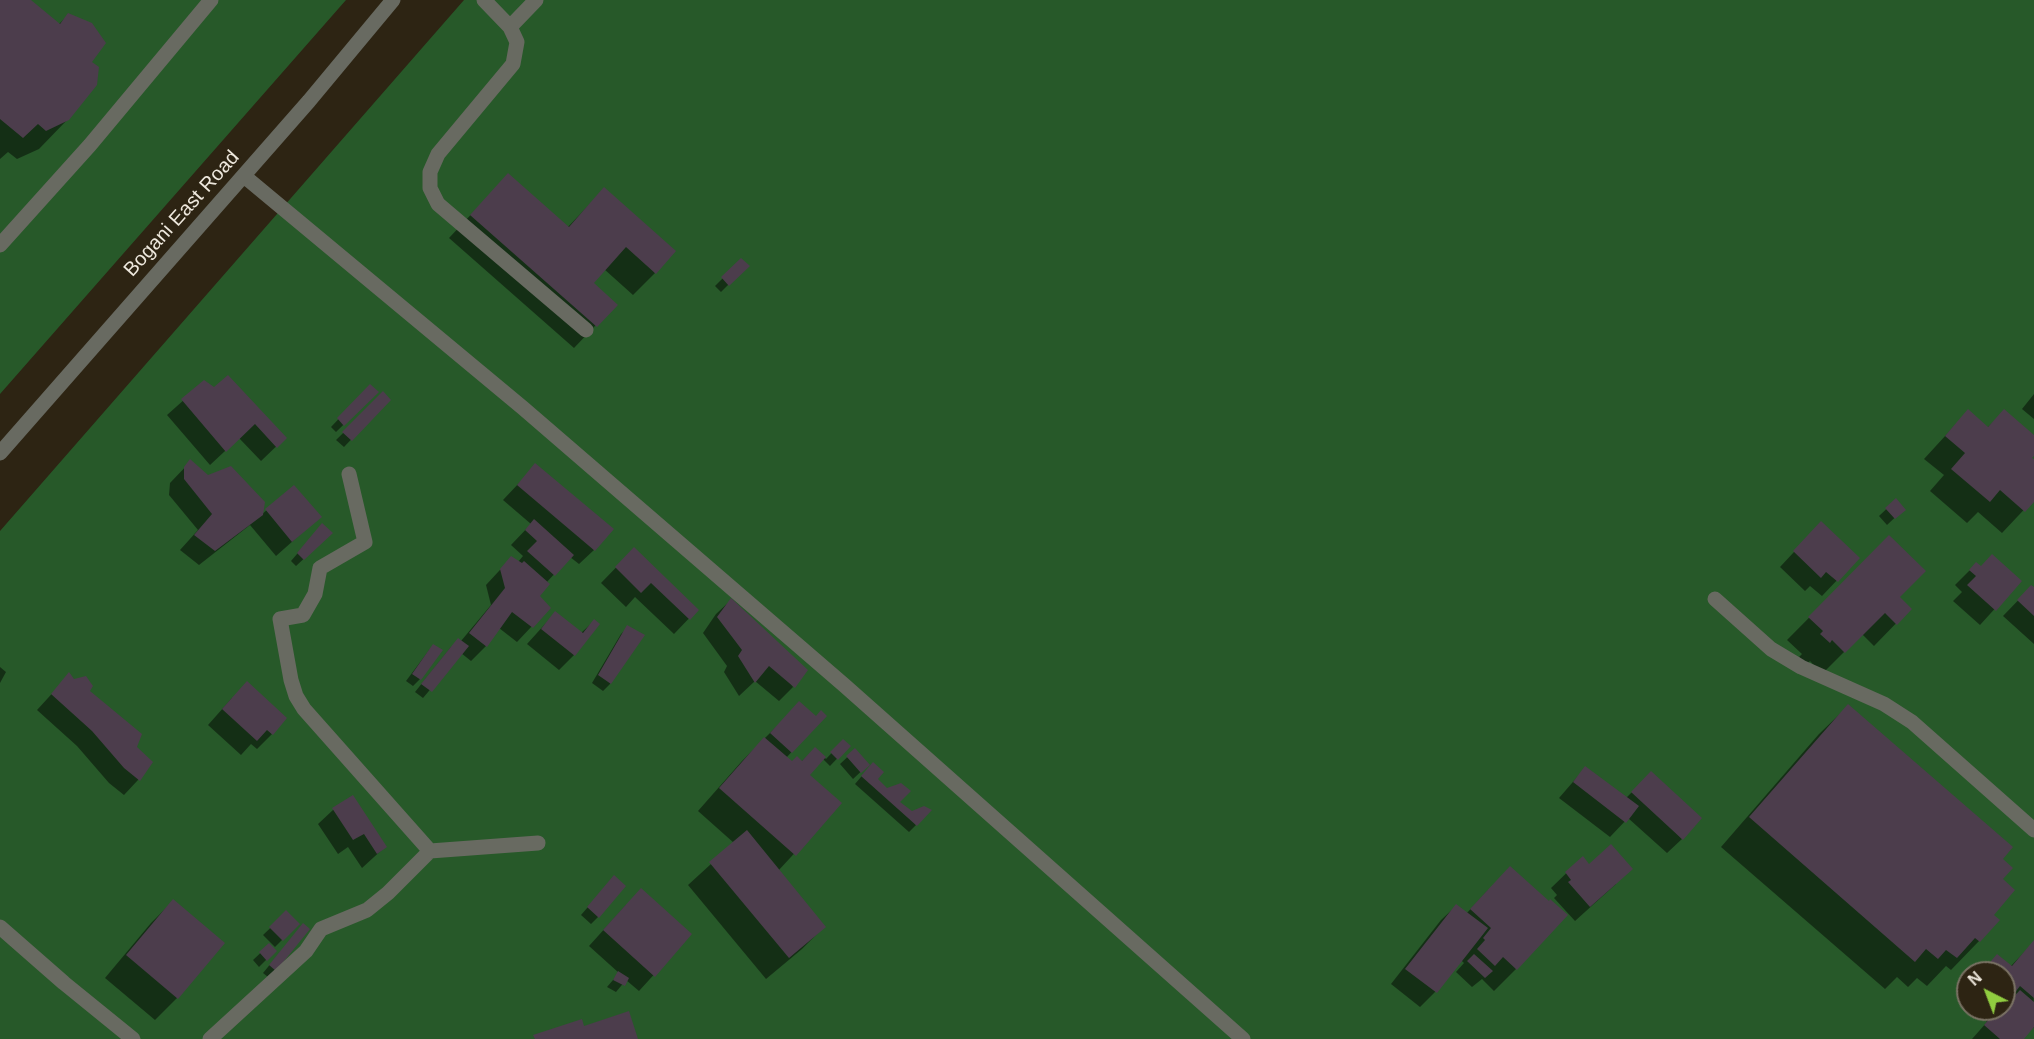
<!DOCTYPE html>
<html>
<head>
<meta charset="utf-8">
<style>
	body { margin:0 }
	#map { position:relative; width:2034px; height:1039px; overflow:hidden; background:#2d2413; font-family:Arial,sans-serif }
	canvas { display:block }
	.north { position:absolute; left:1956px; top:961px; width:60px; height:60px; box-sizing:border-box; background:#2d2413; border:2px solid #7a7264; border-radius:50%; rotate:318deg; font-size:16px; font-weight:700; line-height:24px; text-align:center; color:#eee8dd }
	.north::after { content:''; display:block; margin:auto; width:21px; height:27px; background:#90cd40; clip-path:polygon(50% 0,100% 100%,50% 72%,0 100%) }
</style>
</head>
<body>
<div id="map">
<canvas width="2034" height="1039"></canvas>
<div class="north">N</div>
</div>
<script>
const g = document.querySelector('canvas').getContext('2d');
g.lineJoin = 'round';
function fill(path, color) {
  g.fillStyle = color;
  g.fill(path, 'evenodd');
}
function poly(rows) {
  const path = new Path2D();
  for (const r of rows) {
    path.moveTo(r[0], r[1]);
    for (let i = 2; i < r.length; i += 2) path.lineTo(r[i], r[i + 1]);
  }
  return path;
}
function strokePath(path, color, width, dash) {
  g.strokeStyle = color;
  g.lineWidth = width;
  g.lineCap = dash ? 'butt' : 'round';
  g.setLineDash(dash || []);
  g.stroke(path);
}
function label(font, color, halo, rows, align = 'center') {
  g.font = font + ' Arial,sans-serif';
  g.lineWidth = 5;
  g.setLineDash([]);
  g.textBaseline = 'middle';
  g.strokeStyle = halo;
  g.fillStyle = color;
  for (const [text, x, y, turn = 0] of rows) {
    g.save();
    g.translate(x, y);
    g.rotate((+turn || 0) * Math.PI / 180);
    g.textAlign = isNaN(turn) ? turn : align;
    if (halo) g.strokeText(text, 0, 0);
    g.fillText(text, 0, 0);
    g.restore();
  }
}
fill(poly([
	[0,0,346,0,0,394],
	[464,0,2034,0,2034,1039,0,1039,0,531],
	[1968,973,2004,973,2004,1009,1968,1009]
]), '#275929');
fill(poly([
	[0,0,29,0,58,25,69,14,90,62,68,119,39,149,17,159,8,152,0,159],
	[508,175,567,228,604,189,655,273,633,295,604,269,591,284,615,305,574,348,449,238],
	[741,260,747,266,721,292,715,286],
	[204,382,285,438,261,461,239,438,210,465,167,415],
	[370,386,377,392,336,432,331,427],
	[383,394,389,400,344,447,336,440],
	[2034,394,2034,419,2022,409],
	[1968,411,1987,428,2004,411,2034,437,2034,453,2030,458,2034,461,2034,499,2002,533,1978,512,1967,523,1930,491,1944,475,1924,459],
	[191,461,207,476,261,515,294,487,320,517,276,556,250,525,199,565,180,550,198,530,169,495,170,483],
	[536,465,594,550,579,564,570,557,546,583,537,596,549,608,517,642,499,628,486,646,471,661,461,653,423,698,415,692,451,647,461,641,491,605,486,585,511,558,518,562,523,556,511,545,531,524,503,500],
	[1896,500,1904,509,1887,525,1879,516],
	[315,533,324,540,296,566,291,561],
	[1889,537,1898,597,1910,609,1874,646,1862,634,1822,674,1810,661,1807,664,1799,657,1802,654,1787,640],
	[1807,538,1858,558,1822,596,1810,586,1805,591,1780,567],
	[634,549,697,610,674,634,635,597,626,607,601,583],
	[1976,564,1980,568,2020,581,1980,625,1953,601,1962,592,1955,585],
	[2031,587,2034,589,2034,644,2003,616],
	[731,600,793,687,779,701,755,681,739,696,724,672,727,666,703,633,716,614],
	[555,613,581,633,594,621,574,655,559,670,527,644],
	[628,627,643,635,610,684,603,691,592,683,621,634],
	[433,645,420,679,413,686,406,681],
	[0,667,6,672,0,683],
	[69,675,88,692,135,747,151,762,138,780,124,795,109,783,77,746,37,710],
	[232,698,272,734,257,749,251,744,241,755,208,725],
	[1848,706,2001,859,2001,880,1992,915,1979,941,1951,970,1946,966,1927,986,1917,978,1908,987,1897,977,1885,989,1721,847,1819,734],
	[825,716,786,758,792,763,801,762,815,749,826,759,843,741,849,746,830,766,823,759,808,775,840,804,778,871,824,927,802,949,766,979,688,885,734,843,698,811,742,761,785,718],
	[855,750,868,765,853,779,840,764],
	[1585,768,1626,798,1636,788,1682,839,1667,853,1628,818,1610,837,1559,798],
	[866,771,898,802,916,825,909,832,855,784],
	[352,797,385,847,362,868,348,847,338,854,318,824,333,810],
	[1582,858,1589,866,1616,884,1575,921,1554,898,1557,895,1551,888],
	[607,885,598,917,591,924,581,915],
	[1488,890,1516,969,1494,991,1482,979,1472,987,1456,972,1464,963,1461,960,1435,992,1420,1007,1391,984,1441,920,1456,906,1466,914],
	[173,901,177,998,155,1020,105,978,151,923],
	[626,905,690,935,639,991,626,980,616,992,607,987,619,973,589,946],
	[286,913,298,924,275,947,263,935],
	[296,933,275,970,268,977,263,973],
	[2033,943,2034,1027,2022,1039,1972,1039,1987,1022,1971,1009,2004,1009,2004,973,1981,973,1998,956,2010,967],
	[269,945,275,951,259,967,253,960],
	[1968,987,1968,1007,1958,998]
]), '#0007');
fill(poly([
	[0,0,31,0,60,24,68,13,92,23,106,43,92,62,99,67,97,85,69,120,46,131,38,124,23,138,0,119],
	[508,173,569,227,604,187,676,251,656,274,626,247,594,283,618,305,597,327,470,215],
	[741,258,750,266,729,286,721,277],
	[228,375,287,438,277,448,255,424,226,452,181,399,204,380,214,387],
	[370,384,379,392,344,426,337,418],
	[383,391,391,400,352,441,342,432],
	[1968,409,1988,427,2004,409,2034,435,2034,456,2032,458,2034,459,2034,502,2025,512,2000,490,1990,502,1951,469,1965,453,1945,436],
	[190,459,208,475,231,466,265,502,263,515,215,551,194,535,212,514,184,479,184,467],
	[535,463,614,529,595,551,517,485],
	[294,485,322,517,292,542,265,509],
	[1896,498,1906,510,1895,519,1885,508],
	[534,519,574,555,555,576,527,551,537,541,525,530],
	[1821,521,1860,558,1838,582,1826,572,1821,578,1793,551],
	[322,523,333,533,304,560,297,553],
	[1889,535,1926,571,1900,597,1912,609,1897,625,1885,613,1845,653,1832,640,1830,643,1820,634,1823,631,1808,617],
	[634,547,699,610,690,620,651,583,641,593,615,567],
	[1992,554,2022,581,1996,611,1967,585,1976,576,1969,570,1976,562,1981,566],
	[511,556,522,563,524,561,550,584,540,596,551,608,533,628,512,612,487,647,469,633,505,588,500,569],
	[2031,585,2034,587,2034,616,2017,600],
	[731,598,808,670,795,688,769,666,755,683,738,656,742,650,717,617],
	[555,611,583,633,594,619,600,624,575,656,541,629],
	[627,625,645,635,611,684,598,675],
	[458,638,469,646,432,692,421,684],
	[433,644,443,650,421,680,412,674],
	[69,672,74,679,86,676,93,686,90,691,142,734,137,747,153,762,140,781,124,768,92,731,51,694],
	[247,681,287,718,273,735,267,730,257,741,222,709],
	[799,701,816,716,821,710,827,716,792,753,770,733],
	[1848,704,2013,847,2003,859,2013,868,2003,879,2015,890,1994,915,2000,920,1980,942,1975,938,1957,958,1946,950,1938,959,1926,949,1915,962,1749,817],
	[764,737,792,761,797,756,802,761,815,747,826,757,810,775,842,803,796,856,719,788],
	[843,739,851,746,838,760,830,752],
	[855,748,870,765,861,773,846,756],
	[873,762,884,772,878,779,887,788,901,783,911,791,900,802,912,811,924,806,932,810,917,826,861,776],
	[1585,766,1639,806,1626,823,1573,782],
	[1651,771,1702,818,1683,840,1631,792],
	[353,795,387,847,377,854,364,834,353,840,332,808],
	[747,830,826,927,789,958,709,862],
	[1611,844,1633,869,1590,907,1568,882,1571,880,1565,872,1583,856,1589,864],
	[1510,866,1549,901,1550,899,1568,915,1517,970,1503,957,1495,966,1477,949,1485,940,1483,938,1491,928,1470,909],
	[614,875,626,886,599,918,587,907],
	[641,888,692,934,655,977,603,930],
	[173,899,225,943,178,999,126,955],
	[1456,904,1488,928,1437,993,1405,969],
	[286,910,300,924,283,941,269,927],
	[303,923,310,929,276,971,269,965],
	[2034,940,2034,998,2020,986,2009,1000,2004,996,2004,973,1981,973,1997,954,2012,966],
	[269,943,277,951,267,961,259,952],
	[1474,954,1493,971,1485,978,1467,961],
	[618,971,629,978,625,986,613,980],
	[2020,990,2034,1002,2034,1027,2024,1039,2000,1039,1984,1025,1998,1009,2004,1009,2004,1003,2006,1001,2008,1003],
	[629,1011,638,1039,535,1039,533,1035,582,1019,584,1026]
]), '#4c3d4c');
strokePath(poly([
	[484,0,510,27,517,42,513,64,438,154,430,172,430,188,438,204,586,330],
	[510,27,536,0],
	[0,245,90,145,211,0]
]), '#686a61', 15);
strokePath(poly([
	[244,176,523,408,844,685,1243,1039],
	[0,453,309,101,393,0],
	[1715,599,1771,649,1801,667,1884,704,1912,722,2034,830],
	[430,851,538,843],
	[0,927,64,983,133,1039],
	[210,1039,306,951,321,929,367,910,388,893,430,851,304,709,296,696,291,680,280,619,303,615,315,594,320,568,365,542,349,474]
]), '#686a61', 15);
label('20px', '#eee8dd', '#2d2413', [
	["Bogani East Road",182,214,-48]
]);
</script>
</body>
</html>
